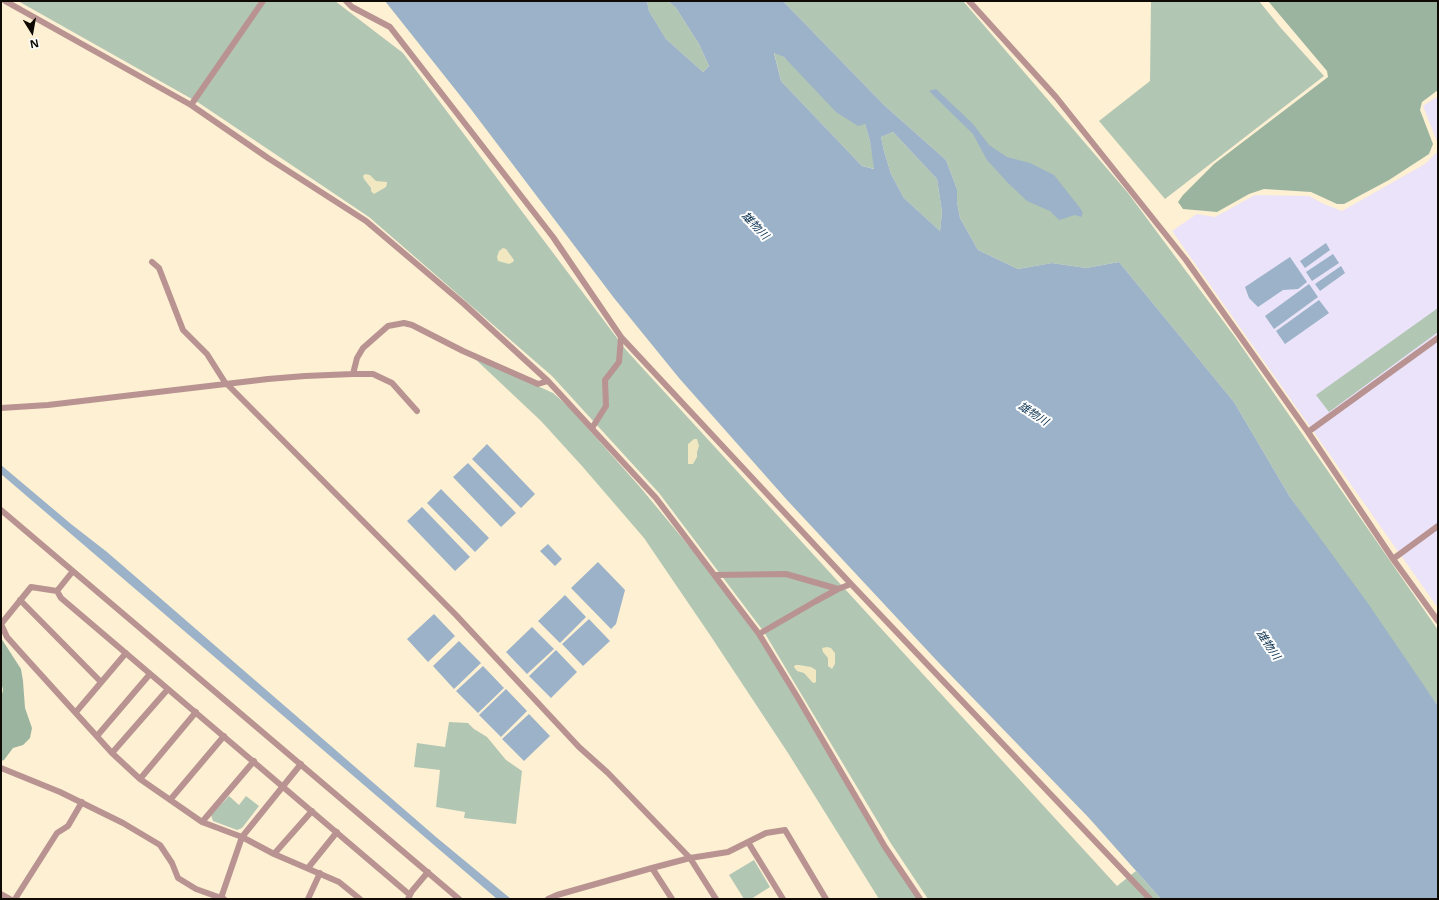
<!DOCTYPE html>
<html>
<head>
<meta charset="utf-8">
<style>
	body { margin:0 }
	#map { position:relative; width:1439px; height:900px; overflow:hidden; background:#fef0d2; font-family:"Noto Sans",sans-serif }
	canvas { display:block }
	.frame { position:absolute; inset:0; border:2px solid #0f0a03; pointer-events:none }
	.north { position:absolute; left:12px; top:12px; width:40px; height:40px; -webkit-text-stroke:3px #fff; paint-order:stroke; rotate:169deg; font-size:11px; font-weight:700; line-height:16px; text-align:center; color:#0f0a03 }
	.north::after { content:''; display:block; margin:auto; width:14px; height:18px; background:#0f0a03; clip-path:polygon(50% 0,100% 100%,50% 72%,0 100%) }
</style>
</head>
<body>
<div id="map">
<canvas width="1439" height="900"></canvas>
<div class="frame"></div>
<div class="north">N</div>
</div>
<script>
const g = document.querySelector('canvas').getContext('2d');
g.lineJoin = 'round';
function fill(path, color) {
  g.fillStyle = color;
  g.fill(path, 'evenodd');
}
function poly(rows) {
  const path = new Path2D();
  for (const r of rows) {
    path.moveTo(r[0], r[1]);
    for (let i = 2; i < r.length; i += 2) path.lineTo(r[i], r[i + 1]);
  }
  return path;
}
function strokePath(path, color, width, dash) {
  g.strokeStyle = color;
  g.lineWidth = width;
  g.lineCap = dash ? 'butt' : 'round';
  g.setLineDash(dash || []);
  g.stroke(path);
}
function label(font, color, halo, rows, align = 'center') {
  g.font = font + ' "Noto Sans","Noto Sans JP",sans-serif';
  g.lineWidth = 4;
  g.setLineDash([]);
  g.textBaseline = 'middle';
  g.strokeStyle = halo;
  g.fillStyle = color;
  for (const [text, x, y, turn = 0] of rows) {
    g.save();
    g.translate(x, y);
    g.rotate((+turn || 0) * Math.PI / 180);
    g.textAlign = isNaN(turn) ? turn : align;
    if (halo) g.strokeText(text, 0, 0);
    g.fillText(text, 0, 0);
    g.restore();
  }
}
fill(poly([
	[1438,96,1438,144,1423,106],
	[1438,151,1438,608,1172,231,1197,214,1215,217,1255,195,1309,196,1324,204,1342,211,1425,164]
]), '#eae3f9');
fill(poly([
	[18,1,335,1,403,53,626,350,1117,886,1136,871,1161,899,928,899,890,842,764,632,659,493,552,376,369,217,199,103],
	[647,1,668,1,676,8,699,44,709,66,703,72,666,39,649,11],
	[783,1,963,1,1128,193,1235,337,1438,630,1438,706,1290,497,1234,402,1119,262,1086,268,1052,263,1018,269,978,250,960,218,957,202,957,189,946,160,884,105],
	[1151,1,1259,1,1280,27,1324,76,1165,199,1099,121,1150,81],
	[774,52,784,57,865,124,870,141,875,169,862,166,781,81],
	[893,132,937,179,942,212,940,231,904,198,891,174,884,151,881,137],
	[1438,308,1438,332,1329,412,1316,395],
	[472,356,553,393,569,407,640,487,698,557,757,635,918,899,879,899,788,753,710,635,644,538,582,466,541,421],
	[449,722,468,723,474,729,487,737,506,760,522,771,516,824,464,818,465,812,436,807,440,770,414,767,417,743,445,747],
	[229,796,239,805,246,796,259,806,242,828,237,830,213,821,211,815],
	[754,860,770,887,751,899,744,899,729,875]
]), '#b2c6b4');
fill(poly([
	[1268,1,1438,1,1438,90,1422,102,1420,110,1433,144,1429,154,1389,180,1344,204,1337,204,1311,192,1264,189,1249,194,1217,212,1183,209,1178,202,1183,195,1214,164,1328,77,1327,71],
	[1,638,21,669,23,681,25,708,32,728,30,738,23,745,13,748,4,760,1,761,1,698,3,690,1,681]
]), '#9bb49f');
fill(poly([
	[365,174,370,175,376,181,387,182,387,184,386,187,374,194,371,191,371,188,364,179,363,176],
	[503,248,506,249,514,260,513,262,509,264,498,261,497,257,499,251],
	[694,439,697,439,699,446,697,452,697,457,693,464,688,464,688,444],
	[827,647,831,648,835,653,835,664,832,669,828,666,828,658,823,652,822,648],
	[795,665,799,665,811,667,816,670,816,682,814,683,812,682,804,673,797,671,794,667]
]), '#f1e8c2');
fill(poly([
	[385,1,647,1,649,11,666,39,703,72,709,66,699,44,676,8,668,1,783,1,884,105,946,160,957,189,957,202,960,218,978,250,1018,269,1052,263,1086,268,1119,262,1234,402,1290,497,1367,602,1438,706,1438,899,1161,899,1089,818,939,663,787,500,679,378,614,298,470,108],
	[774,53,784,57,836,112,858,126,865,124,870,141,874,169,862,166,781,81],
	[893,132,937,179,942,212,940,231,904,198,891,174,884,151,881,137],
	[936,89,973,124,989,145,1007,157,1030,163,1054,175,1080,208,1083,213,1081,217,1075,215,1059,220,1050,211,1027,201,1008,183,987,160,973,134,929,91],
	[1326,243,1330,250,1305,268,1300,261],
	[1333,254,1339,263,1312,281,1306,272],
	[1290,257,1307,282,1298,289,1283,290,1258,307,1249,298,1245,287],
	[1341,266,1345,273,1320,291,1315,284],
	[1309,284,1318,297,1274,329,1265,316],
	[1319,300,1329,313,1285,344,1276,331],
	[487,444,535,494,521,508,472,459],
	[468,463,516,513,501,527,453,477],
	[1,465,71,524,107,552,436,837,511,899,497,899,1,474],
	[441,489,489,538,475,552,427,503],
	[422,507,470,557,455,571,407,521],
	[548,544,562,559,555,566,540,551],
	[598,562,625,590,616,624,611,629,571,588],
	[565,595,586,617,560,643,538,621],
	[434,614,455,636,428,662,407,639],
	[589,619,610,641,583,666,562,644],
	[532,627,554,649,527,674,506,652],
	[459,641,481,663,454,689,433,666],
	[556,650,577,672,551,698,529,676],
	[483,666,504,688,478,713,456,691],
	[506,689,527,711,501,737,479,715],
	[529,714,550,736,524,761,502,739]
]), '#9bb2c8');
strokePath(poly([
	[5,1,191,105,268,158,366,221,464,304,548,381,656,498,759,634,798,698,885,847,920,899],
	[346,1,352,7,390,27,553,237,621,337,851,584,1150,899],
	[969,1,1056,97,1186,260,1308,432,1393,559,1438,621],
	[191,105,263,1],
	[152,262,159,268,183,330,207,354,226,384],
	[353,374,357,358,363,348,388,326,404,323,412,325,463,351,538,384,548,381],
	[227,384,456,615,579,747,608,773,690,858,716,899],
	[1,408,48,405,268,379,305,376,353,374,373,374,392,383,417,411],
	[592,428,606,406,605,380,619,362,621,337],
	[1308,432,1438,338],
	[1,510,459,899],
	[1393,559,1438,526],
	[715,575,786,574,838,589,851,584],
	[57,591,61,598,410,895],
	[20,600,101,682],
	[1,624,7,637,24,656,112,753,140,779,202,822,242,837,274,854,339,882,360,899],
	[1,624,31,587,57,591,73,571],
	[759,634,816,601,838,589],
	[76,712,126,653],
	[97,736,150,674],
	[112,753,168,689],
	[1,768,60,792,123,823,160,845,172,863,178,878,196,889,224,899],
	[140,779,196,712],
	[170,800,224,736],
	[202,822,254,761],
	[748,842,783,899],
	[274,854,312,811],
	[308,868,337,832],
	[652,868,672,899],
	[1,894,10,899],
	[221,898,242,837,301,764],
	[15,899,57,833,68,826,82,802],
	[308,899,320,873],
	[408,899,412,891,428,872],
	[548,899,557,895,652,868,690,858,728,852,766,833,785,830,826,899]
]), '#b89391', 6);
label('italic 11px', '#072e4d', '#fff', [
	["雄物川",755,226,46],
	["雄物川",1033,414,33],
	["雄物川",1268,645,56]
]);
</script>
</body>
</html>
